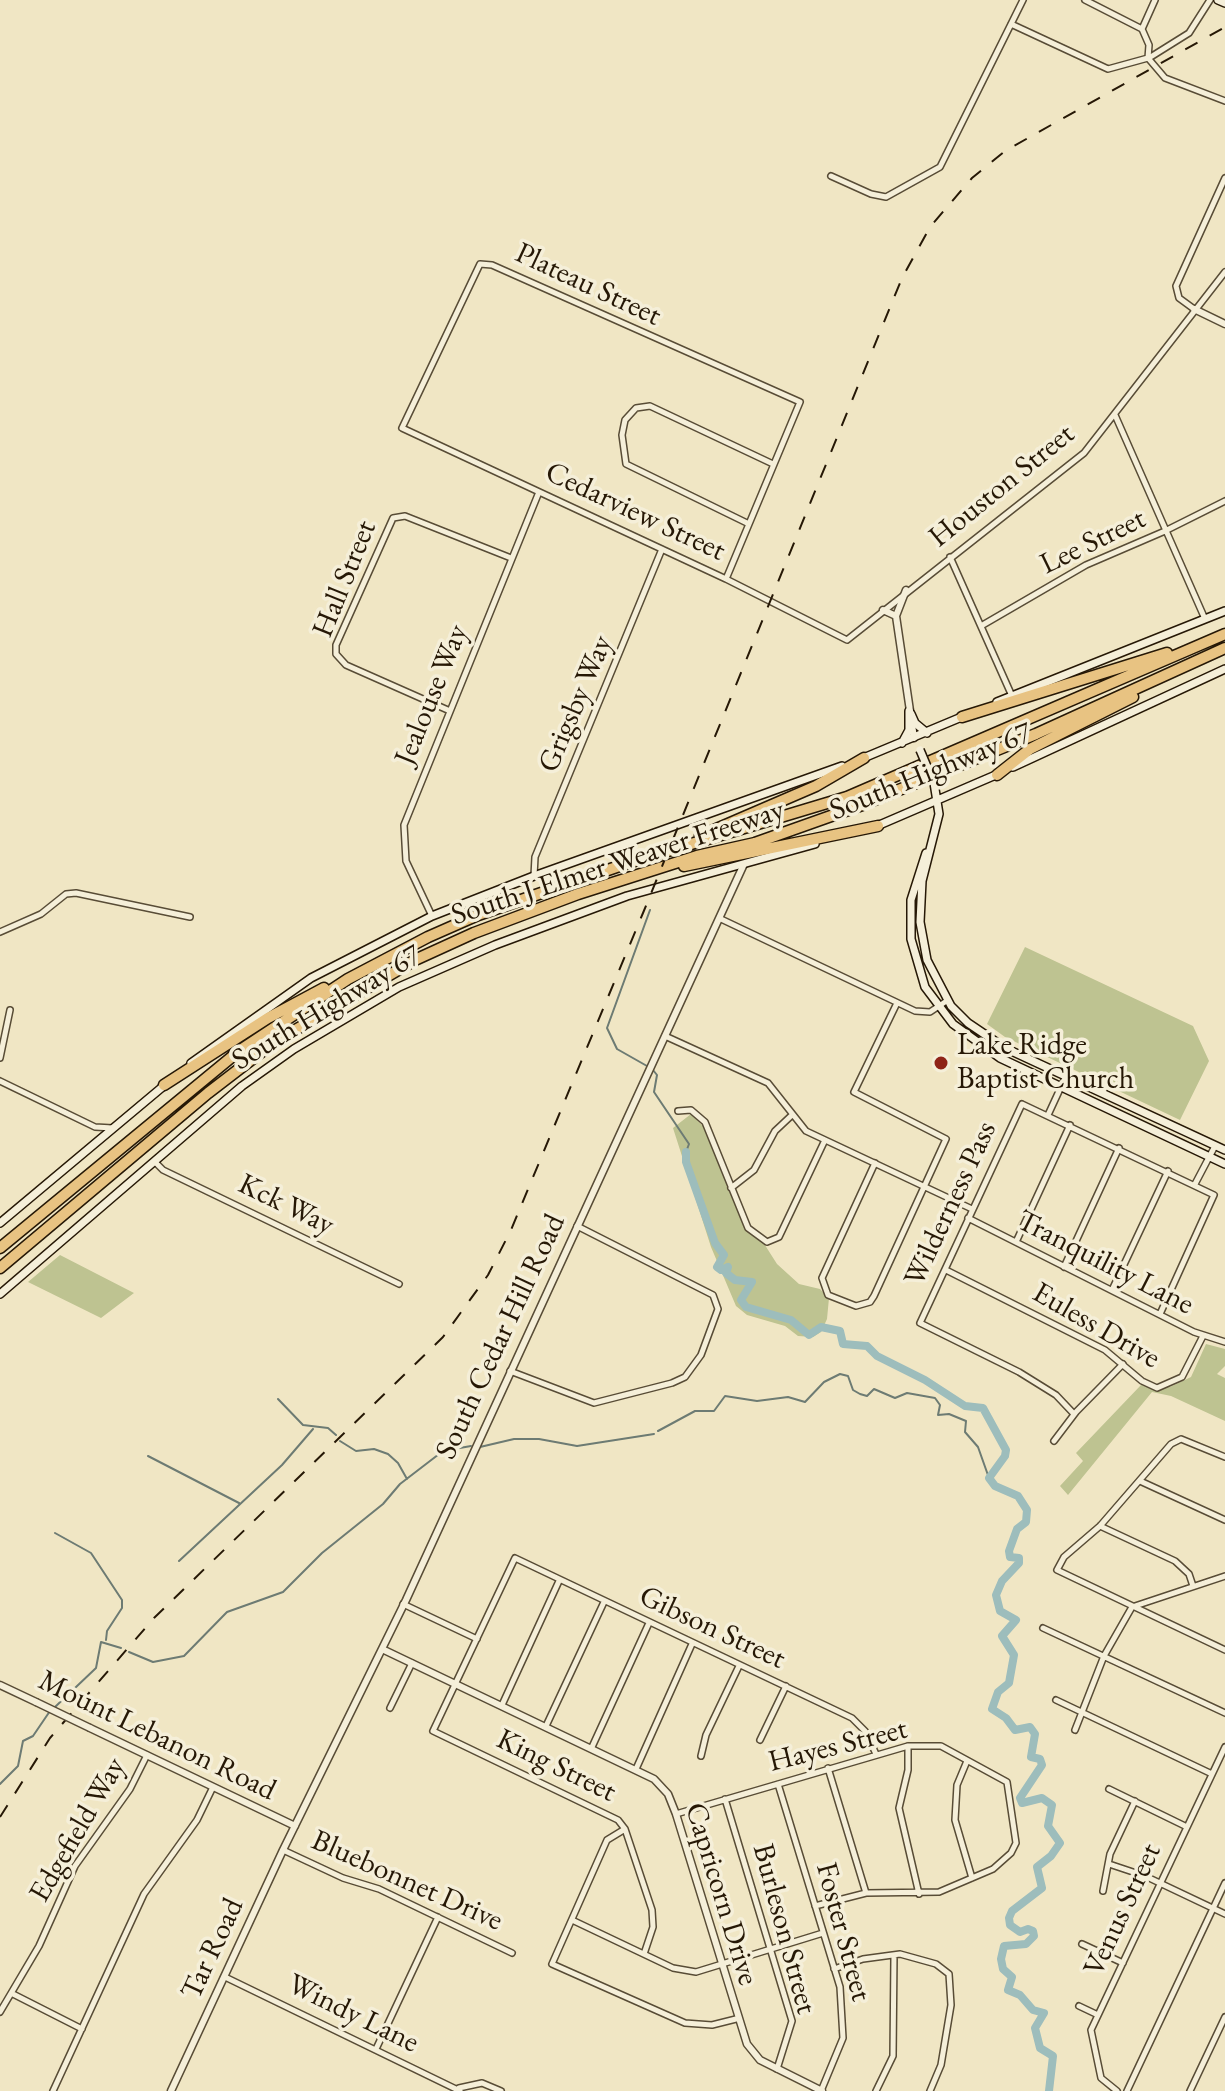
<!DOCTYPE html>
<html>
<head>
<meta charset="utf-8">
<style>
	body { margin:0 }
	canvas { display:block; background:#f0e6c4 }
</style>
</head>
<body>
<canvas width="1225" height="2091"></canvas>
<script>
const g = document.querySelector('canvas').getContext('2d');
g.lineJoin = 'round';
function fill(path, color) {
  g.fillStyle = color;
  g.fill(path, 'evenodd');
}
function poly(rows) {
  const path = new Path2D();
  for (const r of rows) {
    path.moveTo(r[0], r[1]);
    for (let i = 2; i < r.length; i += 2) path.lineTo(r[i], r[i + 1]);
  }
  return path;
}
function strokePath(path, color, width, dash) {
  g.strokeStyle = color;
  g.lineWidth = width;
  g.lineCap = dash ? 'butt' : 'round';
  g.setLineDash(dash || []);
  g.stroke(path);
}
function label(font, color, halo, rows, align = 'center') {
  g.font = font + ' "EB Garamond",serif';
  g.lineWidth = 7;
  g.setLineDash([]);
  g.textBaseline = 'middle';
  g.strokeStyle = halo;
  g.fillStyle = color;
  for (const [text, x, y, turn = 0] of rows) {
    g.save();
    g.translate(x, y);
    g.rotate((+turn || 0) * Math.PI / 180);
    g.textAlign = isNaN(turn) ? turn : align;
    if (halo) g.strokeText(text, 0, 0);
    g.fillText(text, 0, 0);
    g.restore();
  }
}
fill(poly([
	[1025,947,1193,1026,1209,1061,1180,1120,1005,1037,987,1024],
	[691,1114,704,1127,746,1230,763,1242,777,1264,799,1284,820,1289,829,1298,827,1319,821,1332,813,1337,798,1336,785,1326,747,1315,736,1306,711,1247,673,1128],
	[60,1255,134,1293,101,1318,28,1282],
	[1206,1344,1225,1349,1225,1366,1217,1374,1225,1378,1225,1421,1171,1396,1152,1392,1068,1495,1060,1486,1083,1461,1076,1453,1141,1385,1170,1387,1191,1377]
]), '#bec391');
strokePath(poly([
	[647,1066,617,1049,607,1028,650,910],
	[653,1070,657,1075,654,1092,689,1144,686,1152],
	[278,1399,303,1425,328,1428,336,1435],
	[658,1431,695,1411,714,1411,725,1396,757,1401,788,1397,805,1402,824,1382,840,1374,848,1376,853,1390,860,1394,867,1396,874,1389,895,1398,907,1393,935,1398,940,1405,938,1415,949,1414,966,1421,965,1432,978,1447,989,1478],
	[340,1441,356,1451,374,1449,388,1454,398,1463,407,1479],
	[480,1447,514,1439,539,1439,577,1446,654,1434],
	[148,1456,239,1503],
	[55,1533,91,1553,122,1600,122,1608,107,1631,106,1640],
	[179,1561,282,1465,313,1429],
	[129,1652,153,1662,184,1656,227,1612,283,1592,322,1553,383,1504,400,1484,443,1451,471,1446],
	[55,1707,96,1668,101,1642,121,1648],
	[0,1784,18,1766,23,1741,33,1736,50,1711]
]), '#6d7b73', 2);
strokePath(poly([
	[686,1152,686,1162,715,1243,724,1255,717,1267,721,1270,728,1267,726,1273,735,1280,752,1282,741,1300,746,1307,791,1320,809,1335,821,1327,840,1331,843,1344,867,1346,877,1356,925,1380,965,1406,983,1408,1006,1450,1005,1456,989,1478,995,1486,1018,1496,1027,1510,1026,1522,1017,1529,1009,1551,1010,1557,1019,1558,1019,1563,1002,1581,996,1595,1000,1611,1016,1620,1002,1636,1014,1655,1009,1683,998,1692,992,1709,1006,1718,1015,1730,1030,1727,1035,1734,1031,1757,1040,1759,1042,1765,1020,1798,1022,1803,1042,1798,1052,1805,1048,1826,1060,1843,1051,1856,1037,1867,1042,1888,1012,1911,1009,1918,1010,1925,1020,1932,1028,1929,1033,1931,1034,1936,1026,1944,1004,1946,1001,1959,1003,1969,1012,1977,1008,1990,1020,1995,1033,2010,1044,2013,1035,2028,1040,2048,1053,2056,1049,2091]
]), '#9dbdbc', 8);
const minor = poly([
	[1085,0,1142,29,1149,45,1148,58],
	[1011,24,1108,69,1148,58,1165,78,1225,101],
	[1142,29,1155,0],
	[1149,58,1189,33,1210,0],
	[831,176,871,194,886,197,940,167,1023,0],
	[1194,309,1179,298,1176,286,1225,178],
	[1115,415,1205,619],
	[749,524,626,464,622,435,625,420,636,408,650,406,773,464],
	[950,557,1012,696],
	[726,579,800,402,492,265,480,264,402,428,726,579,847,640,1084,453,1225,272],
	[981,626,1086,565,1165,531,1225,501],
	[450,711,346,665,336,654,336,645,393,518,405,516,511,558],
	[534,876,535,857,662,549],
	[432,916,406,861,404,825,539,492],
	[721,919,915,1011,930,1012,948,1000],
	[0,932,41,914,66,894,76,893,190,917],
	[665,1036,768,1083,806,1131,972,1209],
	[0,1058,10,1010],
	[0,1081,95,1127,113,1128],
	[678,1111,691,1110,705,1122,748,1228,767,1242,779,1237,825,1140],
	[1048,1115,1066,1076],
	[155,1162,163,1170,399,1284],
	[875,1163,822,1278,828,1295,856,1306,870,1302,874,1296,946,1139,854,1092,897,1003],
	[1195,1184,1215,1146],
	[731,1188,754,1170,775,1131,791,1116],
	[968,1218,1194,1332,1225,1342],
	[1016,1242,1070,1125],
	[1064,1267,1119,1148],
	[946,1270,1105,1350,1142,1381,1157,1388,1182,1377,1203,1336],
	[1112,1290,1168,1171],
	[510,1371,594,1403,672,1383,685,1377,701,1355,718,1309,713,1295,577,1226],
	[1074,1414,1056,1395,1019,1372,920,1323,1022,1104,1214,1195,1160,1314],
	[1054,1441,1076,1412,1123,1364],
	[1225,1457,1181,1439,1171,1444,1100,1526,1064,1557,1057,1570,1225,1650],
	[1140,1481,1225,1520],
	[1100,1526,1175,1561,1189,1574,1193,1586],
	[403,1604,477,1639],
	[1043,1628,1225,1713],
	[1056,1700,1212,1774],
	[502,1705,559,1581],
	[390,1708,412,1663],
	[546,1726,604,1602],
	[1075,1730,1104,1656,1132,1607,1225,1576],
	[760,1740,786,1686],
	[908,1746,908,1770,899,1808,919,1894],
	[592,1747,649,1623],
	[701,1756,706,1735,739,1666],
	[967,1761,957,1785,955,1820,972,1878],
	[828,1768,866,1893],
	[636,1769,692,1644],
	[778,1784,840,1987,843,2038,821,2091],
	[1109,1789,1187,1827],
	[725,1799,792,2021,777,2069],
	[676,1814,908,1746,941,1746,1007,1782,1016,1843,1011,1853,993,1869,939,1892,866,1893,815,1906],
	[625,1829,607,1840,552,1964,685,2023,712,2025,736,2019],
	[283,1850,343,1878,379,1889,512,1953],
	[1109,1864,1145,1876,1225,1914],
	[1103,1891,1110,1854,1135,1801],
	[572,1920,673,1968,696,1972,823,1933],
	[1082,1944,1123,1963],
	[644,1954,653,1927,652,1910,625,1829,618,1820,433,1731,515,1558,852,1718,865,1731,876,1754],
	[834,1969,863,1959,900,1954,936,1964,949,1974,951,2005,941,2065,930,2091],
	[225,1977,460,2091],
	[13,1994,82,2029],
	[1079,2006,1098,2015],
	[0,2012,39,1946,75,1866,130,1789,147,1755],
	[376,2049,438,1917],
	[459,2088,482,2083,501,2091],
	[53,2091,144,1894,197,1820,213,1787],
	[876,2091,893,2056,894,1955],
	[1117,2091,1101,2078,1091,2030,1225,1747],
	[1127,2091,1225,1883],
	[1190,2091,1225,2017]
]);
const tertiary = poly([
	[1194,309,1225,324],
	[906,590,896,616,914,738],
	[883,610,896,616],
	[382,1649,654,1779,668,1794,676,1814,747,2044,760,2060,822,2091],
	[0,1685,36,1702],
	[90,1728,295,1826],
	[171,2091,283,1850,406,1600,744,864]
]);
const secondary = poly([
	[1218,0,1225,3],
	[997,702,1225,611],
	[911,714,915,723,927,733],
	[902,743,909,730,909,711],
	[861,759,964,716],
	[1013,767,1225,669],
	[934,783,939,814,922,881,920,922,927,960,951,1006,968,1023,1005,1048,1225,1150],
	[877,826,998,774],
	[926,853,911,900,911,939,925,987,953,1024,1000,1058,1225,1164],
	[191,1063,311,978,432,916,534,876,842,766],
	[0,1223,166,1084],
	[0,1294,242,1086,294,1049,399,987,495,945,627,896,815,844]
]);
const motorway = poly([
	[962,717,1167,653],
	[997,775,1030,749,1133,697],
	[700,836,816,786,864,758],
	[684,866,878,826],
	[164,1085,268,1018,324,988],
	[0,1248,239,1051,348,979,428,937,478,915,628,863,847,797,1225,634],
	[0,1268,208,1093,273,1043,417,959,474,933,578,894,697,856,755,843,862,805,1036,734,1225,648]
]);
strokePath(minor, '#584c36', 8);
strokePath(tertiary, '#584c36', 9);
strokePath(secondary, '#261806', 10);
strokePath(motorway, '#261806', 13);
strokePath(minor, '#f5efd9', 5);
strokePath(tertiary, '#f5efd9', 6);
strokePath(secondary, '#f5efd9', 7);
strokePath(motorway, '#e8c382', 10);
strokePath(poly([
	[0,1817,50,1738,154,1618,443,1337,488,1275,511,1230,643,913,902,278,930,227,972,178,1005,151,1225,27]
]), '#261806', 2, [14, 14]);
const tertiaryBridge = poly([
	[36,1702,90,1728]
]);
const secondaryBridge = poly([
	[920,750,934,783]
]);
strokePath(tertiaryBridge, '#584c36', 9, []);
strokePath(secondaryBridge, '#261806', 10, []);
strokePath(tertiaryBridge, '#f5efd9', 6);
strokePath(secondaryBridge, '#f5efd9', 7);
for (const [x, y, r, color] of [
	[941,1063,8,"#8f2418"]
]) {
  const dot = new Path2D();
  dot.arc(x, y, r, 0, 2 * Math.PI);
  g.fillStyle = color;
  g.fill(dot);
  strokePath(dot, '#f5efd9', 3);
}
label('30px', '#261806', '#f5efd9', [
	["Plateau Street",588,285,25],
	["Houston Street",1002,486,-39],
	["Cedarview Street",635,512,25],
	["Lee Street",1093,542,-26],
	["Hall Street",345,579,-68],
	["Jealouse Way",432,695,-68],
	["Grigsby Way",576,704,-67],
	["South Highway 67",931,772,-22],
	["South J Elmer Weaver Freeway",618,863,-18],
	["South Highway 67",327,1008,-31],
	["Wilderness Pass",951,1204,-65],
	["Kck Way",286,1205,26],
	["Tranquility Lane",1105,1263,27],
	["Euless Drive",1096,1326,30],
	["South Cedar Hill Road",501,1337,-65],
	["Gibson Street",712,1628,25],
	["Mount Lebanon Road",157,1736,26],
	["Hayes Street",838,1746,-14],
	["King Street",556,1766,26],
	["Edgefield Way",78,1830,-60],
	["Bluebonnet Drive",407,1881,24],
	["Capricorn Drive",721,1894,73],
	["Venus Street",1123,1910,-65],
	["Burleson Street",784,1929,75],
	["Foster Street",843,1932,75],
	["Tar Road",213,1949,-65],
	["Windy Lane",353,2014,26]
]);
label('30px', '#261806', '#f5efd9', [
	["Lake Ridge",957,1046],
	["Baptist Church",957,1080]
], 'left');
</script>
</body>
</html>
